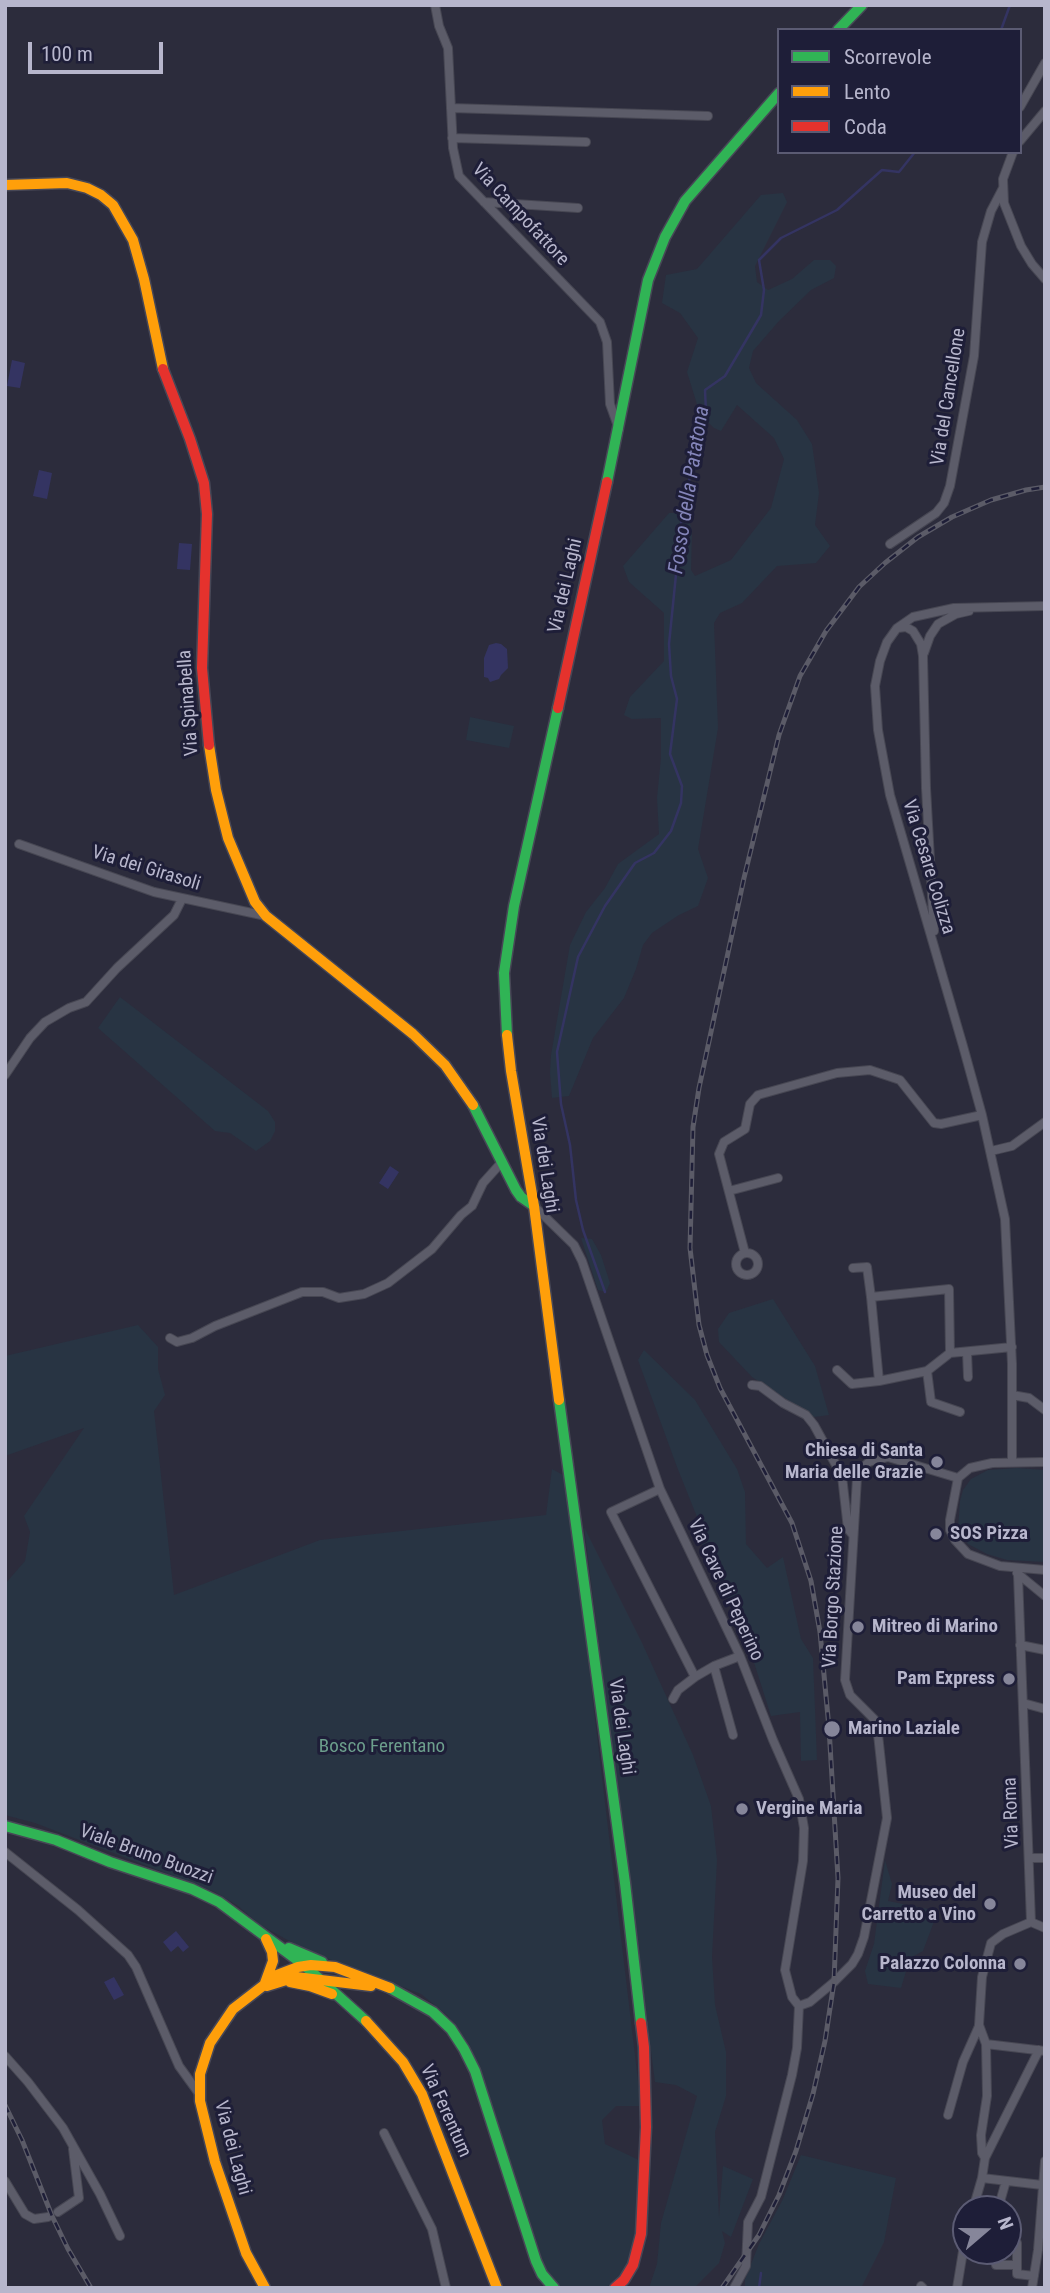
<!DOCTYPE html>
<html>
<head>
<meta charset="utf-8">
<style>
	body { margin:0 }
	#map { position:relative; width:1050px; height:2293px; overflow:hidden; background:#2c2c3c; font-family:"Roboto Condensed",sans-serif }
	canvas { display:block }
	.frame { position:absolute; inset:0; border:7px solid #b7b6cc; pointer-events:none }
	.legend { position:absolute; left:777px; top:28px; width:245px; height:126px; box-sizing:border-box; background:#1e1e38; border:2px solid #5b5b73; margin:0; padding:9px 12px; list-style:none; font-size:21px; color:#b7b6cc }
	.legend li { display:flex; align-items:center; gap:14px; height:35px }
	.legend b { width:35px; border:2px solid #5b5b73 }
	.north { position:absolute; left:952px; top:2195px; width:70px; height:70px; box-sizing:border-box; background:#1e1e38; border:2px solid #5b5b73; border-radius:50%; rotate:70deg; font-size:19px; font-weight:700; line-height:28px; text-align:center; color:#b7b6cc }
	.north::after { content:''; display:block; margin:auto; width:24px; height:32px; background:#86869a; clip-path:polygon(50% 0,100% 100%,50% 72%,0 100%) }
	.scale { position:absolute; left:28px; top:42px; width:135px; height:32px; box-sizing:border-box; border:4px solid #b7b6cc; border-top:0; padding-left:9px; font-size:21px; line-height:24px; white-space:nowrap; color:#b7b6cc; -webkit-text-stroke:5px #1e1e38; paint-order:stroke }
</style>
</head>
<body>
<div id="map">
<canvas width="1050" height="2293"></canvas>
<div class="frame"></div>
<ul class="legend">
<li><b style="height:9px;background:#30b455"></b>Scorrevole</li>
<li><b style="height:9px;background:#ff9f0a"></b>Lento</li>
<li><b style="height:9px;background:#e5322d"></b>Coda</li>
</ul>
<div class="north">N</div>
<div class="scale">100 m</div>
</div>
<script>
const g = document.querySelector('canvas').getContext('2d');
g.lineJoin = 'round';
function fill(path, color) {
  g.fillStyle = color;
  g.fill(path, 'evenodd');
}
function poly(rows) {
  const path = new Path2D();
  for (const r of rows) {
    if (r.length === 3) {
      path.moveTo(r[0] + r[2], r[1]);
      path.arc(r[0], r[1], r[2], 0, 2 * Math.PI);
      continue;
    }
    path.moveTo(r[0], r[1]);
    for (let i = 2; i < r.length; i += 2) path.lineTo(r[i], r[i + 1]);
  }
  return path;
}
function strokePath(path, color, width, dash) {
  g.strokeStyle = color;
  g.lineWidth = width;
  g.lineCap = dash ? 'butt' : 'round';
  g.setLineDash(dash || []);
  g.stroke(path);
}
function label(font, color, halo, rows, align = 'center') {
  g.font = font + ' "Roboto Condensed",sans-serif';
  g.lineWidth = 6;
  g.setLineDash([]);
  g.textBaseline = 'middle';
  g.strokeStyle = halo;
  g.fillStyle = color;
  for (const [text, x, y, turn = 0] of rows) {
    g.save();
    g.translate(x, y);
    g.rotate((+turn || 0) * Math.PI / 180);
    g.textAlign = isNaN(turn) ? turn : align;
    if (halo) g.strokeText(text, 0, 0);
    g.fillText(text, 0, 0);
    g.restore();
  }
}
fill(poly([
	[783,193,787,202,755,266,757,282,768,290,792,279,814,260,830,260,836,266,834,278,811,290,779,321,753,351,749,368,756,383,797,420,812,444,819,493,815,525,830,546,816,563,777,566,742,603,720,613,714,623,718,728,698,849,708,878,698,906,679,915,652,933,643,945,636,969,624,998,593,1038,569,1096,552,1098,550,1073,551,1055,570,945,586,912,605,888,618,864,659,834,657,798,661,758,661,718,632,719,624,715,630,697,664,661,664,613,629,582,623,566,669,513,687,513,692,531,691,570,695,576,731,560,771,508,784,459,774,438,737,405,721,431,714,428,700,414,687,372,698,338,680,313,662,303,666,275,697,269,761,195],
	[470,717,514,726,509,748,466,740],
	[120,997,268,1111,275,1122,275,1131,270,1141,256,1151,230,1133,215,1131,98,1028],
	[581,1238,592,1239,601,1255,610,1283,606,1292,598,1290],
	[773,1299,815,1366,829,1415,814,1417,752,1377,719,1342,718,1329,729,1313],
	[138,1325,158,1347,158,1369,165,1395,154,1411,174,1595,320,1540,546,1515,552,1469,563,1475,571,1516,641,2106,616,2106,602,2120,605,2144,639,2160,637,2236,632,2256,622,2277,605,2288,562,2288,548,2278,538,2257,482,2077,470,2046,448,2016,421,1994,308,1951,260,1925,238,1906,215,1892,35,1823,5,1815,5,1584,25,1561,30,1532,24,1516,84,1428,5,1456,5,1356],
	[644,1350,695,1400,737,1469,745,1492,746,1544,767,1568,783,1557,801,1639,813,1658,817,1760,801,1761,800,1712,771,1716,744,1631,702,1544,707,1542,677,1467,638,1360],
	[1017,1468,1045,1470,1045,1562,1007,1560,987,1554,968,1544,958,1528,960,1501,963,1490,971,1479,988,1470],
	[584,1527,643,1645,693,1755,711,1806,717,1860,712,1957,715,2005,726,2052,726,2096,715,2132,719,2218,723,2166,753,2179,731,2237,722,2231,725,2243,719,2263,694,2288,649,2288,657,2264,661,2223,697,2096,676,2085,655,2082],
	[885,1860,892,1884,888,1901,938,1911,923,1951,910,1958,901,1988,868,1984,865,1971,874,1944],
	[801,2155,896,2178,884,2242,861,2288,745,2288,745,2279,759,2244,783,2199]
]), '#283443');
fill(poly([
	[12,360,25,363,20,388,7,386],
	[39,470,52,473,47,499,33,496],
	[179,543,192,544,190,570,177,569],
	[496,643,501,644,507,649,508,668,501,675,499,679,490,682,488,678,484,677,484,658,489,645],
	[390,1166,399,1172,388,1189,379,1183],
	[176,1931,189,1947,183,1952,178,1946,171,1952,163,1942],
	[114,1977,124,1995,114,2000,104,1982]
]), '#343462');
strokePath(poly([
	[1001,30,1010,5],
	[605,1292,583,1230,576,1200,570,1145,561,1104,557,1052,578,957,605,906,635,863,654,853,671,831,681,803,682,786,670,754,677,699,671,676,669,644,683,505,706,412,705,390,725,376,761,315,764,290,759,260,781,238,837,210,882,170,899,172,915,152],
	[759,2288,761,2273]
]), '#343462', 2.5);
const street = poly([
	[435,5,439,26,448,48,453,148,459,176,600,322,607,342,610,404,619,429],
	[1020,107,1045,63],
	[451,108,708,116],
	[452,138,586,142],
	[1020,141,1045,111],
	[1013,152,1003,179,1004,203,1021,246,1032,264,1045,279],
	[484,202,578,208],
	[890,544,936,513,944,503,950,486,974,356,982,242,991,211,1003,188],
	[898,628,906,627,913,631,921,644,923,656,926,788,934,931],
	[924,653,930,636,938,624,956,614,969,611],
	[19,844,154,892,266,916],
	[5,1075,30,1038,45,1022,69,1008,86,1002,117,968,174,915,182,899],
	[991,1151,1012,1146,1045,1122],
	[729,1191,778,1178],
	[534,1206,574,1245,582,1261,660,1489,740,1656,773,1740,799,1799,804,1828,803,1861,785,1970,792,1997,799,2006,810,2002,834,1982,852,1964,858,1954,864,1937,887,1818,877,1725,874,1719,850,1695,845,1680,857,1478,863,1467,869,1462,888,1457,958,1478],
	[745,1253,719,1154,724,1142,745,1129,750,1104,758,1095,837,1073,870,1070,900,1080,934,1123,941,1124,982,1115],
	[747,1264,11],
	[853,1268,867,1267,871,1297],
	[170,1338,177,1342,192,1338,215,1326,302,1292,323,1292,339,1298,364,1294,388,1283,432,1249,461,1215,472,1206,483,1183,501,1163],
	[967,1352,968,1377],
	[950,1353,949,1289,871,1297,879,1381,927,1371,950,1353,1012,1347],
	[837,1370,852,1384,879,1381],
	[927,1371,931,1402,960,1412],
	[752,1385,760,1386,783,1403,806,1415,814,1425,842,1476,848,1529,853,1535],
	[1012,1395,1029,1398,1045,1410],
	[1012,1462,1012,1364,1005,1219,982,1115,963,1046,890,795,878,730,875,686,880,661,887,642,897,628,913,617,954,608,1045,606],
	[1045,1462,992,1463,970,1468,958,1478,950,1520,950,1530,955,1540,968,1554,1000,1566,1045,1570],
	[660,1489,611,1512,695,1677],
	[1017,1573,1045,1596],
	[1018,1575,1031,1922],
	[1020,1645,1045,1650],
	[714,1666,733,1735],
	[673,1699,678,1690,695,1677,714,1666,740,1656],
	[1023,1703,1045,1709],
	[5,1852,78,1910,128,1955,136,1967,179,2066,200,2095],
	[1029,1858,1045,1858],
	[1031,1922,1003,1934,991,1943,982,1977,979,2025,986,2044,1045,2051],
	[1031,1922,1045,1928],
	[5,2056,28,2082,63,2128,100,2194,120,2236],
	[948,2115,963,2062,979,2026],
	[384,2133,432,2229,446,2288],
	[985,2158,982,2153,981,2135,987,2096,986,2044],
	[982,2178,1042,2185],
	[5,2181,25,2214,34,2219,48,2217],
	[973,2209,982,2178,985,2158,1039,2050],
	[998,2209,1006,2181],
	[58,2212,79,2198,73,2149],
	[1008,2224,1008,2241],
	[1008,2244,1017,2243,1017,2274,1034,2276],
	[994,2251,996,2265,1017,2265],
	[921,2286,923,2288],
	[734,2288,746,2266,748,2222,761,2197,792,2075,797,2048,799,2006],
	[957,2288,966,2233],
	[1032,2288,1038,2250,1045,2161]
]);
const fast = poly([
	[838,30,862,5],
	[607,482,648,280,665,237,685,201,779,93],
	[507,1035,504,973,514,906,558,708],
	[473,1105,516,1190,521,1197,534,1206],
	[559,1400,625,1883,641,2023],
	[5,1826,56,1840,110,1862,192,1889,219,1902,304,1965,366,2021],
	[289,1948,322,1962],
	[390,1988,433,2012,451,2029,464,2049,475,2071,536,2261,542,2274,554,2288]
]);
const slow = poly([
	[5,185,67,183,87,188,101,195,113,205,133,240,144,279,163,369],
	[209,745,216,790,228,838,255,902,266,916,413,1034,445,1065,473,1105],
	[507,1035,511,1071,534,1206,559,1400],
	[290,1982,310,1986,332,1994],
	[265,1983,273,1961,272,1952,266,1939],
	[267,1986,296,1977,371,1986],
	[366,2021,403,2062,422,2094,497,2288],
	[265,2288,246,2253,215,2162,200,2101,200,2074,210,2043,233,2009,277,1975,298,1967,311,1965,335,1967,390,1988]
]);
const jam = poly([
	[163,369,190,439,204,483,207,514,202,668,209,745],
	[558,708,607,482],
	[615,2288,624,2280,633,2265,641,2234,646,2127,644,2047,641,2023]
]);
strokePath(street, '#474753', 10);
strokePath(fast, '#474756', 13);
strokePath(slow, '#474756', 13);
strokePath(jam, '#474756', 13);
strokePath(street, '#5c5c69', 8);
strokePath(fast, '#30b455', 10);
strokePath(slow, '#ff9f0a', 10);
strokePath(jam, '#e5322d', 10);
const rail = poly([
	[5,2105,22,2140,52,2216,68,2249,91,2288],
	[722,2288,759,2235,779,2195,796,2151,813,2094,825,2041,834,1982,838,1878,829,1728,820,1632,811,1581,792,1523,720,1388,707,1355,699,1325,690,1248,693,1127,699,1088,744,878,779,735,800,676,826,631,859,587,885,563,918,537,952,517,991,500,1026,490,1045,487]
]);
strokePath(rail, '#5b5b67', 5);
strokePath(rail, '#1e1e38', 2.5, [8]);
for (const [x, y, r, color] of [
	[937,1462,7,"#86869a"],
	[936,1534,7,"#86869a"],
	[858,1627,7,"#86869a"],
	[1009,1679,7,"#86869a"],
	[832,1729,9,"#86869a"],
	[742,1809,7,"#86869a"],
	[990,1904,7,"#86869a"],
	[1020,1964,7,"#86869a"]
]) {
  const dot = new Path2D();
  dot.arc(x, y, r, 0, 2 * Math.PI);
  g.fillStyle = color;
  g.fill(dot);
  strokePath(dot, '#1e1e38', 2.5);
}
label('19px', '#b7b6cc', '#1e1e38', [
	["Via Campofattore",520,215,47],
	["Via del Cancellone",949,397,-81],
	["Via dei Laghi",566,586,-77],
	["Via Spinabella",189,703,-94],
	["Via Cesare Colizza",928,867,73],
	["Via dei Girasoli",146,869,17],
	["Via dei Laghi",544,1165,81],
	["Via Cave di Peperino",725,1590,65],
	["Via Borgo Stazione",834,1597,-87],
	["Via dei Laghi",621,1727,82],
	["Via Roma",1012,1813,-92],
	["Viale Bruno Buozzi",146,1855,20],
	["Via Ferentum",445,2111,66],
	["Via dei Laghi",232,2148,75]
]);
label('bold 19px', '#b7b6cc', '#1e1e38', [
	["Chiesa di Santa",923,1451],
	["Maria delle Grazie",923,1473],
	["SOS Pizza",950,1534,"left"],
	["Mitreo di Marino",872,1627,"left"],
	["Pam Express",995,1679],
	["Marino Laziale",848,1729,"left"],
	["Vergine Maria",756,1809,"left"],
	["Museo del",976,1893],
	["Carretto a Vino",976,1915],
	["Palazzo Colonna",1006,1964]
], 'right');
label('19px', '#6c9e8c', '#1e1e38', [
	["Bosco Ferentano",382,1747]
]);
label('italic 21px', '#8485b9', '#1e1e38', [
	["Fosso della Patatona",690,490,-81]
]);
</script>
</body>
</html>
